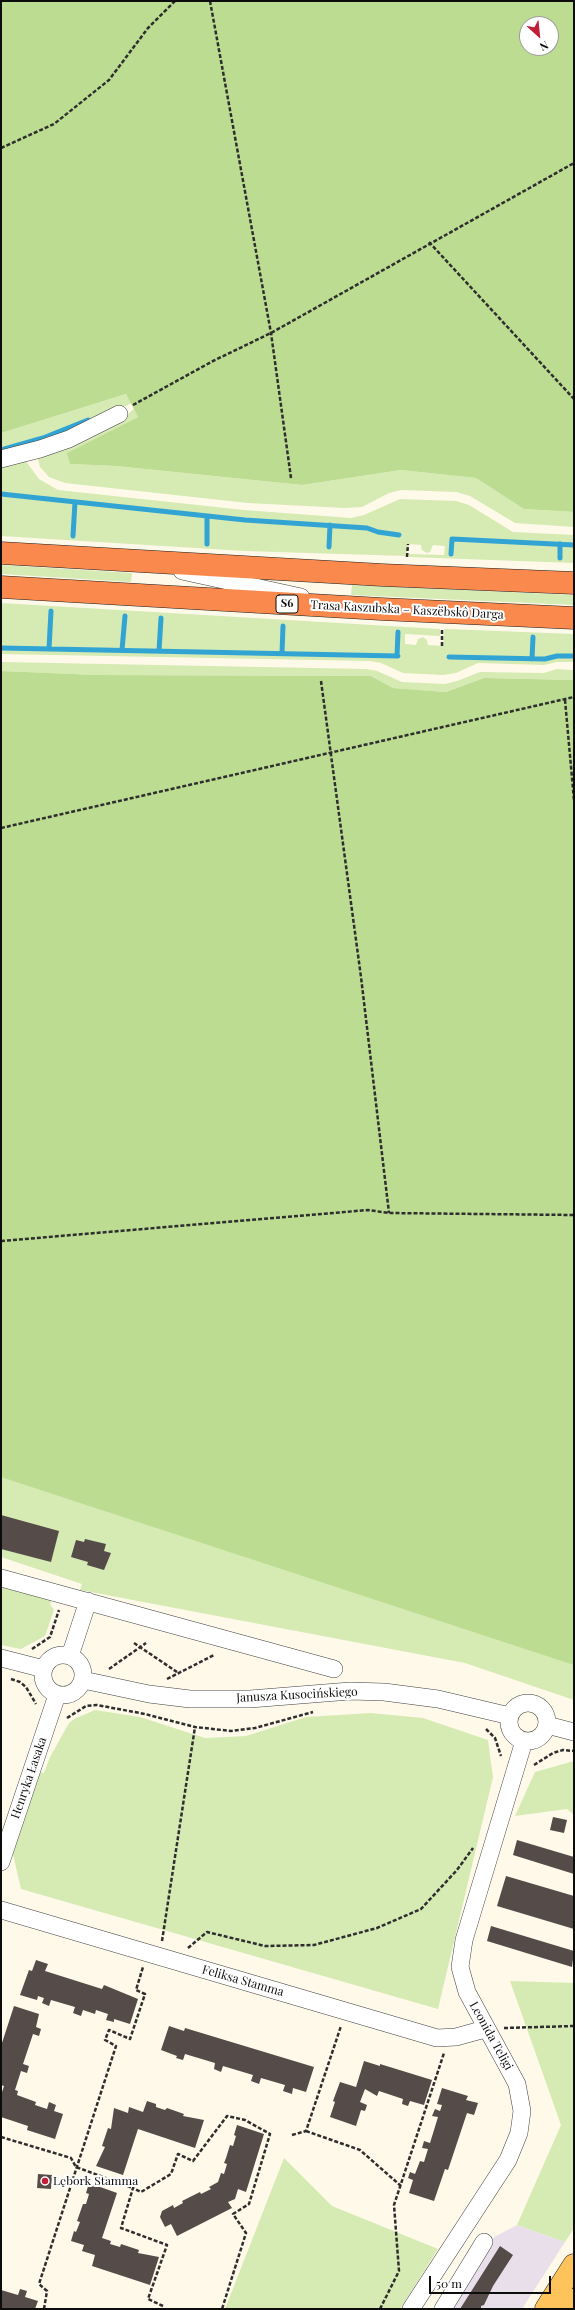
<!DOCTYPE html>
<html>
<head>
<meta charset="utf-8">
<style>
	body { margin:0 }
	#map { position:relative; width:575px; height:2310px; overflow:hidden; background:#fff9ea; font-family:"Playfair Display",serif }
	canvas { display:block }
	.frame { position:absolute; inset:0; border:2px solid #0c0c0c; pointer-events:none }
	.north { position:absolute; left:519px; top:16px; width:40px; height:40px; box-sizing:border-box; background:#fff; border:1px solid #9e9e9e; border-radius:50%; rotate:153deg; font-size:11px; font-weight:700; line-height:16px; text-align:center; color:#0c0c0c }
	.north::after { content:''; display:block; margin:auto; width:14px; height:18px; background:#c11f38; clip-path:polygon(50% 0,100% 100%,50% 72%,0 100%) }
	.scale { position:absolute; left:429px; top:2276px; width:122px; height:18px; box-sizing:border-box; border:2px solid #0c0c0c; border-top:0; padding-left:5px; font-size:12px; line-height:14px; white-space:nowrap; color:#0c0c0c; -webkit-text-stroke:3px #fff; paint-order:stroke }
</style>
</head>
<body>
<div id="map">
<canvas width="575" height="2310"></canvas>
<div class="frame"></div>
<div class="north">N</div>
<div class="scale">50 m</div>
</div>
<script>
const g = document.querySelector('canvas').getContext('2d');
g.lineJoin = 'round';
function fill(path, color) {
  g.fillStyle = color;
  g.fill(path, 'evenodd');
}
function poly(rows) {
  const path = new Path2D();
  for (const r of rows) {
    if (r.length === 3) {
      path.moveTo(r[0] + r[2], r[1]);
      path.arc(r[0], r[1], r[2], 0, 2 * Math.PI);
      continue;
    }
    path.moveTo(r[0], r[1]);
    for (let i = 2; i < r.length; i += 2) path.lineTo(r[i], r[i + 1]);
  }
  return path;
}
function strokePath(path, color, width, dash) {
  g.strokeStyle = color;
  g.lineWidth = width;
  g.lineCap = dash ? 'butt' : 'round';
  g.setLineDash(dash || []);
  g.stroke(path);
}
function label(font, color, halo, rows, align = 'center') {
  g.font = font + ' "Playfair Display",serif';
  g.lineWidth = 4;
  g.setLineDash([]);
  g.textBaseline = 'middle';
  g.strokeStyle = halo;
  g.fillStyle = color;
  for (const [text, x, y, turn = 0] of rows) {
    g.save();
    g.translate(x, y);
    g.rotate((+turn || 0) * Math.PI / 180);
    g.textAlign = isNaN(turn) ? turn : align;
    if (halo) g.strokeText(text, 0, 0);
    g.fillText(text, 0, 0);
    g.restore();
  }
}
fill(poly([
	[517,2225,565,2242,522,2309,448,2309,494,2237]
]), '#e9dfeb');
fill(poly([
	[126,394,131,403,128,405,81,427,1,453,1,433],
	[134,409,138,417,68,453,70,464,116,466,302,485,401,470,476,478,524,509,574,512,574,527,515,523,470,496,456,492,401,490,389,493,362,507,345,508,248,503,65,483,49,477,40,467,38,460,39,457,122,419],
	[25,460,39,479,58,490,244,510,351,518,364,515,400,499,456,501,469,505,513,532,574,535,574,563,409,557,409,554,444,555,445,546,433,545,430,552,427,553,422,550,421,545,408,544,406,556,244,551,1,536,1,465],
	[1,565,132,573,131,582,1,574],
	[352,585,574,595,574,605,351,595],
	[1,603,440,629,440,636,405,634,405,644,416,645,418,639,423,637,427,640,428,645,443,646,444,629,446,629,574,634,574,662,557,662,544,665,478,663,456,673,443,675,403,673,381,663,370,661,1,654],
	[1,662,367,669,377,671,402,682,445,684,457,681,480,672,544,673,557,669,571,670,574,670,574,680,484,678,446,692,393,688,371,676,96,675,1,671],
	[1,1476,574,1663,574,1700,465,1663,80,1590,82,1584,1,1557],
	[1,1587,52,1600,50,1604,54,1610,45,1636,21,1649,1,1645],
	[95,1710,140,1717,205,1738,246,1736,306,1717,371,1713,423,1718,488,1740,493,1777,438,2009,21,1889,12,1850,40,1772,44,1773,50,1757,69,1723,74,1719],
	[574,1761,574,1815,567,1809,515,1816,535,1772],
	[510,1981,574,1983,574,2228,565,2242,517,2225,561,2125],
	[284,2158,332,2206,438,2249,400,2309,225,2309]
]), '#d6eab3');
fill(poly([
	[1,1,574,1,574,512,524,509,476,478,401,470,302,485,116,466,70,464,67,453,138,417,126,394,1,433],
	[527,24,551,24,551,48,527,48],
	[1,671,96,675,371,676,393,688,446,692,484,678,574,680,574,1665,1,1477]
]), '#bbdc91');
strokePath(poly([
	[1,450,43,438,88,420],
	[1,494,245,520,367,528,378,532,399,535],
	[73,536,75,502],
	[207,544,207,516],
	[329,547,330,525],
	[451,554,452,539,574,545],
	[560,558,560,544],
	[1,648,398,656],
	[49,649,51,611],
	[122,650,125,616],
	[159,651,161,618],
	[282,653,283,626],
	[397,656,398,632],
	[449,657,545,659,557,656,574,656],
	[532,659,533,637]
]), '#31a4d3', 5);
fill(poly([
	[1,1515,59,1531,51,1562,1,1549],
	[85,1539,106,1544,104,1551,111,1553,104,1570,87,1565,88,1562,71,1557,76,1540,84,1542],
	[553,1817,567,1820,564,1833,550,1830],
	[517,1840,574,1857,574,1874,513,1855],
	[506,1876,574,1896,574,1929,497,1906],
	[491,1926,574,1951,572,1967,487,1941],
	[36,1960,48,1964,45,1971,102,1989,104,1985,138,1999,130,2024,114,2019,114,2022,106,2020,108,2014,96,2010,95,2014,83,2010,81,2016,73,2013,75,2007,51,2000,49,2006,42,2003,44,1998,38,1996,37,2000,20,1995,29,1970,32,1971],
	[14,2006,39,2014,36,2027,41,2029,39,2036,33,2034,23,2064,29,2066,27,2073,21,2071,15,2090,18,2091,17,2095,36,2102,35,2105,47,2109,49,2102,56,2105,54,2111,63,2114,55,2139,27,2130,28,2126,1,2117,1,2095,4,2086,1,2085,1,2046],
	[169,2026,184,2031,185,2028,314,2067,306,2092,293,2088,292,2094,283,2091,285,2085,261,2078,259,2084,251,2081,253,2075,223,2066,221,2072,214,2069,215,2063,185,2054,183,2060,176,2058,177,2056,161,2050],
	[364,2061,380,2066,380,2064,432,2080,424,2105,410,2101,408,2106,402,2104,403,2099,379,2091,377,2096,365,2089,360,2102,367,2105,365,2111,361,2110,356,2126,330,2117,335,2102,333,2101,340,2082,356,2087],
	[442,2088,468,2096,466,2100,478,2103,474,2115,467,2113,448,2170,445,2169,434,2201,409,2193,413,2180,408,2178,410,2172,415,2174,420,2161,424,2162,428,2149,422,2148,424,2141,430,2143,438,2117,432,2116,435,2109,440,2111,442,2105,437,2104],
	[147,2101,156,2104,156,2107,165,2110,167,2108,184,2114,183,2116,204,2120,195,2148,138,2129,123,2175,96,2166,105,2147,102,2146,108,2128,111,2129,114,2108,128,2113,129,2107,143,2112],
	[237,2125,264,2134,246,2192,238,2189,235,2199,228,2202,232,2208,177,2236,171,2224,165,2227,160,2217,162,2211,173,2205,174,2208,183,2203,182,2201,200,2192,201,2194,211,2189,209,2187,218,2182,221,2173,224,2174,227,2164,224,2163,226,2158,230,2145,233,2146,236,2136,234,2135],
	[38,2174,52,2175,51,2189,37,2188],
	[89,2183,117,2193,102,2238,111,2241,110,2244,120,2247,121,2244,139,2250,138,2253,159,2257,150,2285,92,2266,95,2255,82,2251,84,2245,71,2241,74,2231,76,2232,80,2222,77,2221,83,2204,86,2204,89,2194,86,2193],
	[500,2246,513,2255,493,2286,484,2305,481,2306,481,2309,460,2309],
	[20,2289,27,2291,25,2297,38,2301,35,2309,1,2309,1,2290,18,2295]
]), '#554b48');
const minor = poly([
	[1,459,40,449,69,439,119,414],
	[182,571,301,597],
	[1,1578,334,1669],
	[63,1675,20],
	[70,1656,88,1601],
	[1,1658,44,1669],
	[83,1680,149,1694,190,1699,250,1699,350,1691,384,1692,438,1699,510,1716],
	[528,1722,19],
	[547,1725,574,1732],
	[1,1862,57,1695],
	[1,1910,437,2038,456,2037,485,2029],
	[411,2309,508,2160,519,2133,522,2111,517,2084,467,1992,460,1967,464,1940,524,1741],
	[443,2309,484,2242]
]);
const major = poly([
	[546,2309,574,2265],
	[567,2309,574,2300]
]);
const highway = poly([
	[1,553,382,575,574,583],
	[1,587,381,609,574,618]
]);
strokePath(minor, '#3f3f3f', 18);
strokePath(major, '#1d1d1d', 23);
strokePath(highway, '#1d1d1d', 23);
strokePath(poly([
	[210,1,271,333,291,478],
	[1,148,54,124,109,80,148,28,175,1],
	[429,242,574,399],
	[133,405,213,361,271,333,574,163],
	[407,557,408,544],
	[442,646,442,630],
	[321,681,361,977,389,1213],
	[565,700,574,800],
	[1,828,574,697],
	[1,1241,368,1210,389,1213,574,1215],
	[134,1643,177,1672],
	[32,1649,50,1637,59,1610],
	[109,1669,146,1643],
	[11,1679,20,1682,26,1687,36,1704],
	[167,1679,214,1655],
	[67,1718,86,1706,97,1705,145,1714,195,1727,231,1731,255,1728,313,1712],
	[486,1729,495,1738,501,1756],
	[534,1765,553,1753,563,1750,574,1751],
	[162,1941,195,1727],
	[188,1948,207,1932,265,1946,314,1945,377,1928,421,1909,457,1870,473,1848],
	[504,2028,574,2026],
	[306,2131,360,2150,401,2186],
	[292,2135,306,2131,341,2026],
	[1,2137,71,2158,76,2167,133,2188],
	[163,2306,148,2299,167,2245,121,2228,133,2188,141,2192,171,2174,178,2154,193,2161,227,2116,245,2120,270,2134,249,2204,233,2214,246,2233,222,2309],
	[44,2309,47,2291,39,2284,116,2046,105,2040,109,2030,130,2039,145,1994,136,1990,143,1967],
	[380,2309,399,2271,394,2205,444,2053]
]), '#2e2e2e', 2.5, [4, 2]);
strokePath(minor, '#fff', 17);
strokePath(major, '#fec45b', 22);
strokePath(highway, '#fa894d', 22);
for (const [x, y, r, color] of [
	[45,2181,4,"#c11f38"]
]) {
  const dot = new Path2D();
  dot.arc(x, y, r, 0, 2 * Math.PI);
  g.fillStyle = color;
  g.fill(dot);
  strokePath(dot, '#fff', 1.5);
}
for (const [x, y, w] of [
	[287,604,22]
]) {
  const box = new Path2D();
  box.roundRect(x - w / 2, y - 9, w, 18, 3);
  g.fillStyle = '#fff';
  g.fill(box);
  strokePath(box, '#0c0c0c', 1);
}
label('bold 11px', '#0c0c0c', null, [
	["S6",287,604]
]);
label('12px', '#0c0c0c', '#fff', [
	["Trasa Kaszubska – Kaszëbskô Darga",407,610,3],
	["Janusza Kusocińskiego",297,1695,-3],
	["Henryka Łasaka",29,1778,-71],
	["Feliksa Stamma",243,1981,16],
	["Leonida Teligi",491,2036,61]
]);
label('12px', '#0c0c0c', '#fff', [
	["Lębork Stamma",53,2181]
], 'left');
</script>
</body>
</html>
